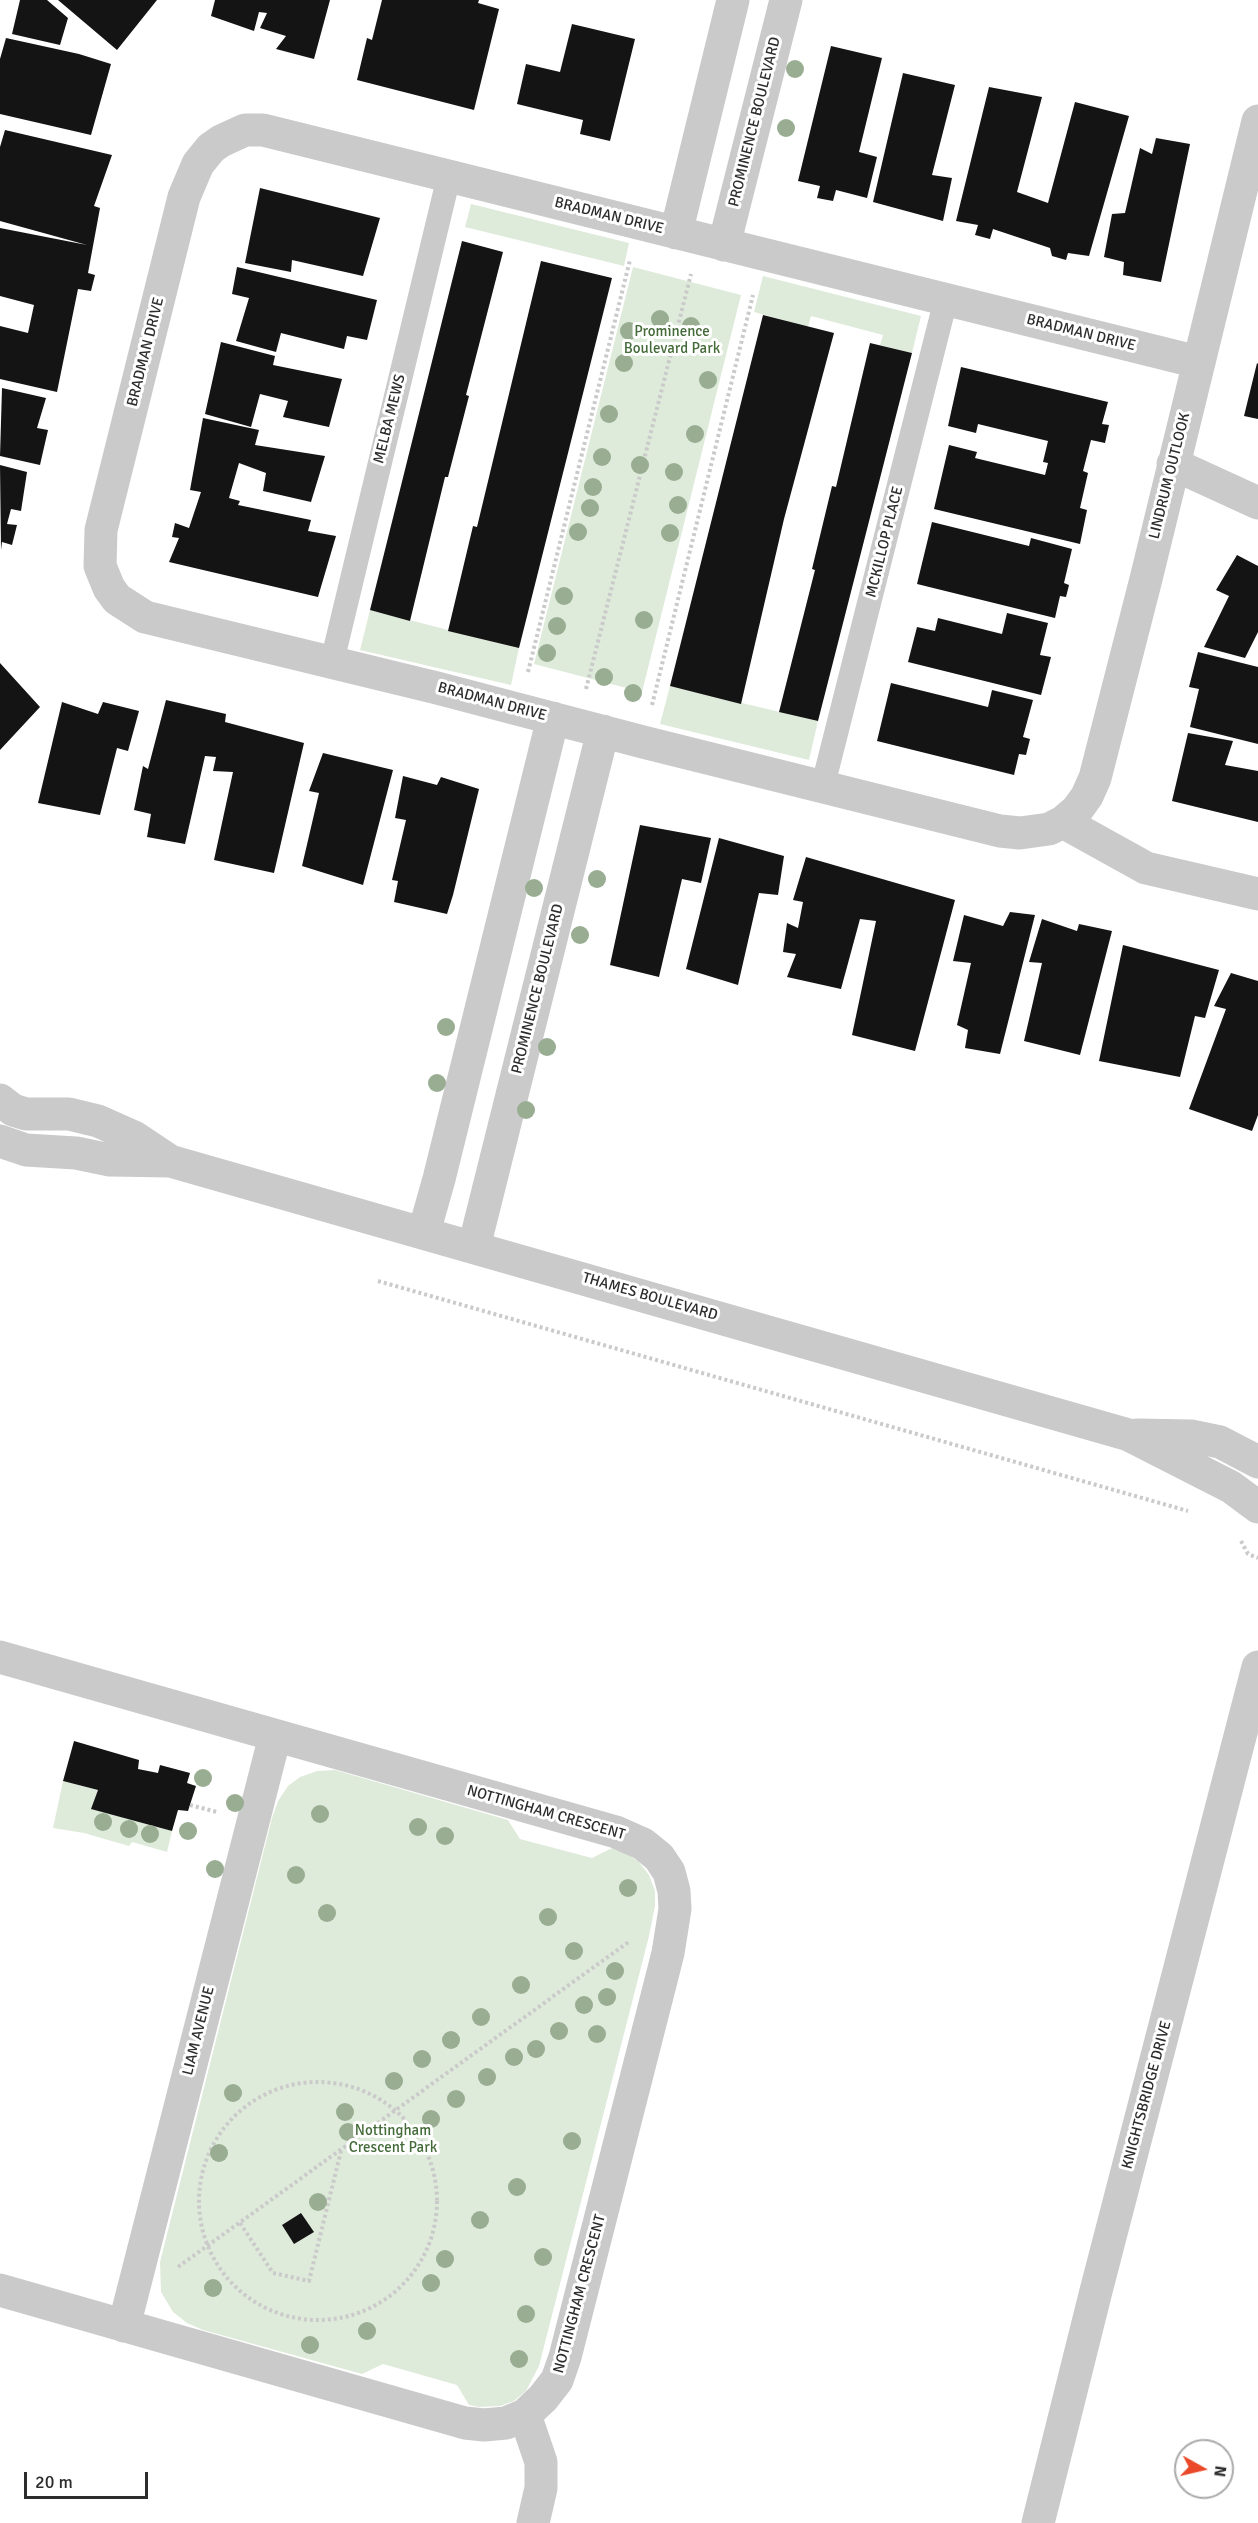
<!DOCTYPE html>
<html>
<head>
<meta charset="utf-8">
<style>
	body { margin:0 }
	#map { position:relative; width:1258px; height:2523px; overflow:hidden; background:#fff; font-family:Signika,sans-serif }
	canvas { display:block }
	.north { position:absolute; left:1174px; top:2439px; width:60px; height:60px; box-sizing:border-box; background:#fff; border:2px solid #ababab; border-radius:50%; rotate:98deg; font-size:16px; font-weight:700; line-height:24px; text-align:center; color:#2d2d2d }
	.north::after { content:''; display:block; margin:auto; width:21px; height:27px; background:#ea4929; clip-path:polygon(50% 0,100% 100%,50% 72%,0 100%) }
	.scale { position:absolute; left:24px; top:2472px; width:124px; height:27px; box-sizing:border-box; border:3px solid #2d2d2d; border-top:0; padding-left:8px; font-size:18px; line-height:21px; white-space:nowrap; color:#2d2d2d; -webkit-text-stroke:4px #fff; paint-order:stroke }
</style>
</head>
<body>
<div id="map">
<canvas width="1258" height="2523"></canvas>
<div class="north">N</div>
<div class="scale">20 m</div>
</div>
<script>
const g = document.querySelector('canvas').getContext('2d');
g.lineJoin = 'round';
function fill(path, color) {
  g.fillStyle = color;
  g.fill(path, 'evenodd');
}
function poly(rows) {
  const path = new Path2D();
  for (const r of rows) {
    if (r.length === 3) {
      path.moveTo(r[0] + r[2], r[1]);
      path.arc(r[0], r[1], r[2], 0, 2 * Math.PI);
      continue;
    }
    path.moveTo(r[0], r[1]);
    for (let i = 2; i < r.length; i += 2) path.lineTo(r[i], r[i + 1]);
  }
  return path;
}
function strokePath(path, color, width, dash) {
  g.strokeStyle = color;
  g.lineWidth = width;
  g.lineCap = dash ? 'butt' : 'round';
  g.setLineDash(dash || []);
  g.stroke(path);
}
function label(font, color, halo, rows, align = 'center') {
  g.font = font + ' Signika,sans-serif';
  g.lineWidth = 6;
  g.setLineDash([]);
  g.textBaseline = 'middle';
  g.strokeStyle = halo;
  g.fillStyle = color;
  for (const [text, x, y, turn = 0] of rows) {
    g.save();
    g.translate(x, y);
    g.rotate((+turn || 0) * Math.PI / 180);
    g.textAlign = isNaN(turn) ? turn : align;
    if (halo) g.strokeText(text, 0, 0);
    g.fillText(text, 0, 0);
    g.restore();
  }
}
fill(poly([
	[471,204,629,243,624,266,465,227],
	[633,267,741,295,642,692,534,664],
	[763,276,921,316,912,353,880,345,883,335,811,316,808,327,754,312],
	[370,610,519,648,511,685,360,650],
	[670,686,818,721,809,760,660,724],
	[335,1770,508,1820,520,1839,592,1858,612,1848,626,1853,639,1862,649,1875,655,1891,655,1906,649,1936,539,2366,526,2391,514,2401,500,2406,479,2407,469,2405,457,2385,383,2364,362,2374,203,2330,187,2323,173,2312,161,2292,160,2262,272,1818,278,1801,288,1786,300,1777,317,1771],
	[63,1781,98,1790,92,1809,172,1831,167,1852,132,1842,129,1846,84,1833,53,1828]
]), '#dfebda');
fill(poly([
	[20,0,47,0,68,18,60,45,12,34],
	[58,0,157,0,117,50],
	[215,0,330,0,314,59,276,49,286,36,260,28,267,13,259,12,254,31,211,16],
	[382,0,479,0,478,3,499,9,474,110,357,80,367,38,372,40],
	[572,24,635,39,610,141,580,134,583,120,517,104,526,64,560,72],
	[6,38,79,54,111,64,91,135,0,114,0,59],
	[831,46,882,58,859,152,877,157,867,198,836,190,833,201,817,198,820,186,798,181],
	[903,73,955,85,932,175,952,178,943,221,873,202],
	[989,87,1042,97,1017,192,1048,203,1075,102,1129,116,1089,256,1068,253,1066,260,1052,256,1050,248,993,229,990,239,975,235,978,225,956,221],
	[5,130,112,155,94,206,100,208,88,273,95,275,91,291,78,289,57,392,0,379,0,326,28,333,34,305,0,296,0,228,87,245,0,221,0,147],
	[1156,138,1190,144,1161,282,1123,275,1124,262,1104,257,1112,214,1125,213,1140,148,1152,154],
	[260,188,380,218,363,276,292,260,291,272,245,263],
	[462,241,503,252,466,395,469,396,448,477,445,477,410,621,370,610],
	[541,261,612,278,519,648,448,631,473,526,477,527],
	[237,267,377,300,367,340,347,336,344,349,281,333,276,352,236,341,249,298,232,294],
	[763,315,834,333,784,519,741,704,670,686],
	[221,342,275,356,273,365,342,379,329,427,283,417,288,401,260,394,251,427,205,414],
	[870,343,912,353,818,721,779,712,815,570,812,569,832,486,836,487],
	[1257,363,1258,364,1258,419,1244,416],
	[961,367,1108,402,1102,424,1109,425,1105,443,1091,440,1083,471,1088,473,1080,508,1087,510,1080,544,934,509,949,445,977,452,975,458,1045,475,1048,463,1043,462,1048,441,978,424,976,433,948,426],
	[2,388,46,398,37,428,48,430,40,465,0,456],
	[203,418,259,430,255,445,325,456,311,502,263,491,266,473,239,463,229,498,240,501,238,505,311,520,308,531,336,536,318,597,169,562,179,538,172,537,175,523,189,528,201,492,190,490],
	[0,465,27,472,21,511,11,509,7,524,17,525,12,545,2,542,1,550],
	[932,522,1029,546,1031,538,1072,549,1064,583,1069,585,1066,597,1060,596,1055,618,917,584],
	[1237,555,1258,566,1258,632,1245,658,1204,647,1229,596,1216,590],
	[1007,613,1048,623,1040,655,1051,657,1041,695,908,662,917,627,935,631,938,618,1002,634],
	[1198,652,1258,667,1258,744,1190,727,1199,689,1189,687],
	[0,663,40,707,0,750],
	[891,683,988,707,992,690,1033,700,1023,737,1030,739,1026,755,1019,754,1014,775,877,741],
	[166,700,226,714,225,722,304,743,274,873,214,860,233,772,213,771,216,757,205,756,185,844,147,837,151,814,134,810,143,766,148,769],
	[62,702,98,714,103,702,139,711,128,751,117,748,100,815,38,803],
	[1188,733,1233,741,1225,765,1258,771,1258,822,1172,801],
	[323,753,393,770,363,885,302,866,319,793,309,791],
	[403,776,437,785,441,777,479,789,453,895,447,914,394,902,398,881,392,880,406,820,395,818],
	[640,825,711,838,701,883,682,879,659,977,610,965],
	[719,838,784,856,778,895,759,893,738,985,686,969],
	[806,857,955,900,915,1051,852,1035,876,921,860,919,841,989,787,977,796,954,783,952,787,923,798,928,803,902,793,900],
	[1010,912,1035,915,1000,1054,965,1048,968,1030,957,1025,971,963,953,961,964,915,1003,926],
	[1042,919,1077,931,1079,924,1112,931,1080,1055,1024,1041,1042,963,1029,962],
	[1123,945,1219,970,1205,1018,1195,1016,1180,1077,1099,1061],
	[1231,973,1258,981,1258,1115,1252,1131,1189,1109,1226,1009,1214,1006],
	[74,1741,139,1760,138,1769,158,1773,160,1765,190,1773,187,1783,196,1786,188,1811,178,1810,172,1831,91,1809,98,1790,63,1781],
	[301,2213,314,2232,294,2244,282,2225]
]), '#141414');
strokePath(poly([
	[528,672,630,260],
	[586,689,691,274],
	[652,705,753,295],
	[378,1281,1188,1511],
	[1241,1541,1248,1554,1258,1558],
	[190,1805,217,1812],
	[318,2201,119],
	[240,2223,273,2273,309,2281,341,2151],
	[178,2267,630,1941]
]), '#cacaca', 4, [3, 3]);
strokePath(poly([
	[332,662,449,176],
	[823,785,946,299]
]), '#cacaca', 24);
strokePath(poly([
	[676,233,733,0],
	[724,245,786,0],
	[1198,362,263,130,245,130,221,141,211,148,198,164,184,197,101,530,100,566,109,588,117,599,145,617,437,688,643,742,1000,831,1020,833,1049,829,1063,822,1077,810,1087,796,1095,778,1146,579,1258,121],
	[1173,464,1258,503],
	[1063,822,1146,868,1258,894],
	[0,1100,13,1110,26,1114,69,1114,98,1121,134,1137,170,1161],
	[0,1141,26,1150,76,1153,110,1160,170,1161,1129,1435,1231,1487,1258,1507],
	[424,1232,439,1179,553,718],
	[474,1247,603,731],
	[1137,1435,1191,1436,1220,1442,1258,1462],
	[0,1657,616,1832,643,1844,659,1857,669,1872,674,1891,675,1909,668,1953,565,2357,557,2380,543,2398,525,2415,506,2423,484,2425,465,2423,0,2290],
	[124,2326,275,1736],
	[525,2415,541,2462,541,2488,533,2523],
	[1038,2523,1096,2291,1258,1667]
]), '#cacaca', 33);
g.fillStyle = '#98ad92';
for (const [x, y] of [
	[795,69],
	[786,128],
	[660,319],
	[691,326],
	[629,331],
	[624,363],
	[708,380],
	[609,414],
	[695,434],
	[602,457],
	[640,465],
	[674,472],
	[593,487],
	[678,505],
	[590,508],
	[578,532],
	[670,533],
	[564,596],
	[644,620],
	[557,626],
	[547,653],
	[604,677],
	[633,693],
	[597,879],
	[534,888],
	[580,935],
	[446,1027],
	[547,1047],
	[437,1083],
	[526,1110],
	[203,1778],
	[235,1803],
	[320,1814],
	[103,1822],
	[418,1827],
	[129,1829],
	[188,1831],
	[150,1834],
	[445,1836],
	[215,1869],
	[296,1875],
	[628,1888],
	[327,1913],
	[548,1917],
	[574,1951],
	[615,1971],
	[521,1985],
	[607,1997],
	[584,2005],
	[481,2017],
	[559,2031],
	[597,2034],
	[451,2040],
	[536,2049],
	[514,2057],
	[422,2059],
	[487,2077],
	[394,2081],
	[233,2093],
	[456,2099],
	[345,2112],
	[431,2119],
	[348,2132],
	[572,2141],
	[219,2153],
	[517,2187],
	[318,2202],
	[480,2220],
	[543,2257],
	[445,2259],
	[431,2283],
	[213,2288],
	[526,2314],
	[367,2331],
	[310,2345],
	[519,2359]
]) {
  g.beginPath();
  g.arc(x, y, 9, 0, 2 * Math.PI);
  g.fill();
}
label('15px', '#2d2d2d', '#fff', [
	["PROMINENCE BOULEVARD",755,122,-76],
	["BRADMAN DRIVE",609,216,14],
	["BRADMAN DRIVE",1081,333,14],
	["BRADMAN DRIVE",146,352,-76],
	["MELBA MEWS",390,419,-76],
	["LINDRUM OUTLOOK",1170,476,-76],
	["MCKILLOP PLACE",885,542,-76],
	["BRADMAN DRIVE",492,702,15],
	["PROMINENCE BOULEVARD",538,989,-76],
	["THAMES BOULEVARD",650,1297,16],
	["NOTTINGHAM CRESCENT",546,1813,16],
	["LIAM AVENUE",199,2031,-76],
	["KNIGHTSBRIDGE DRIVE",1147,2095,-75],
	["NOTTINGHAM CRESCENT",580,2294,-75]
]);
label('15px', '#446a39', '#fff', [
	["Prominence",672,332],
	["Boulevard Park",672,349],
	["Nottingham",393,2131],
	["Crescent Park",393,2148]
]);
</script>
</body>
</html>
